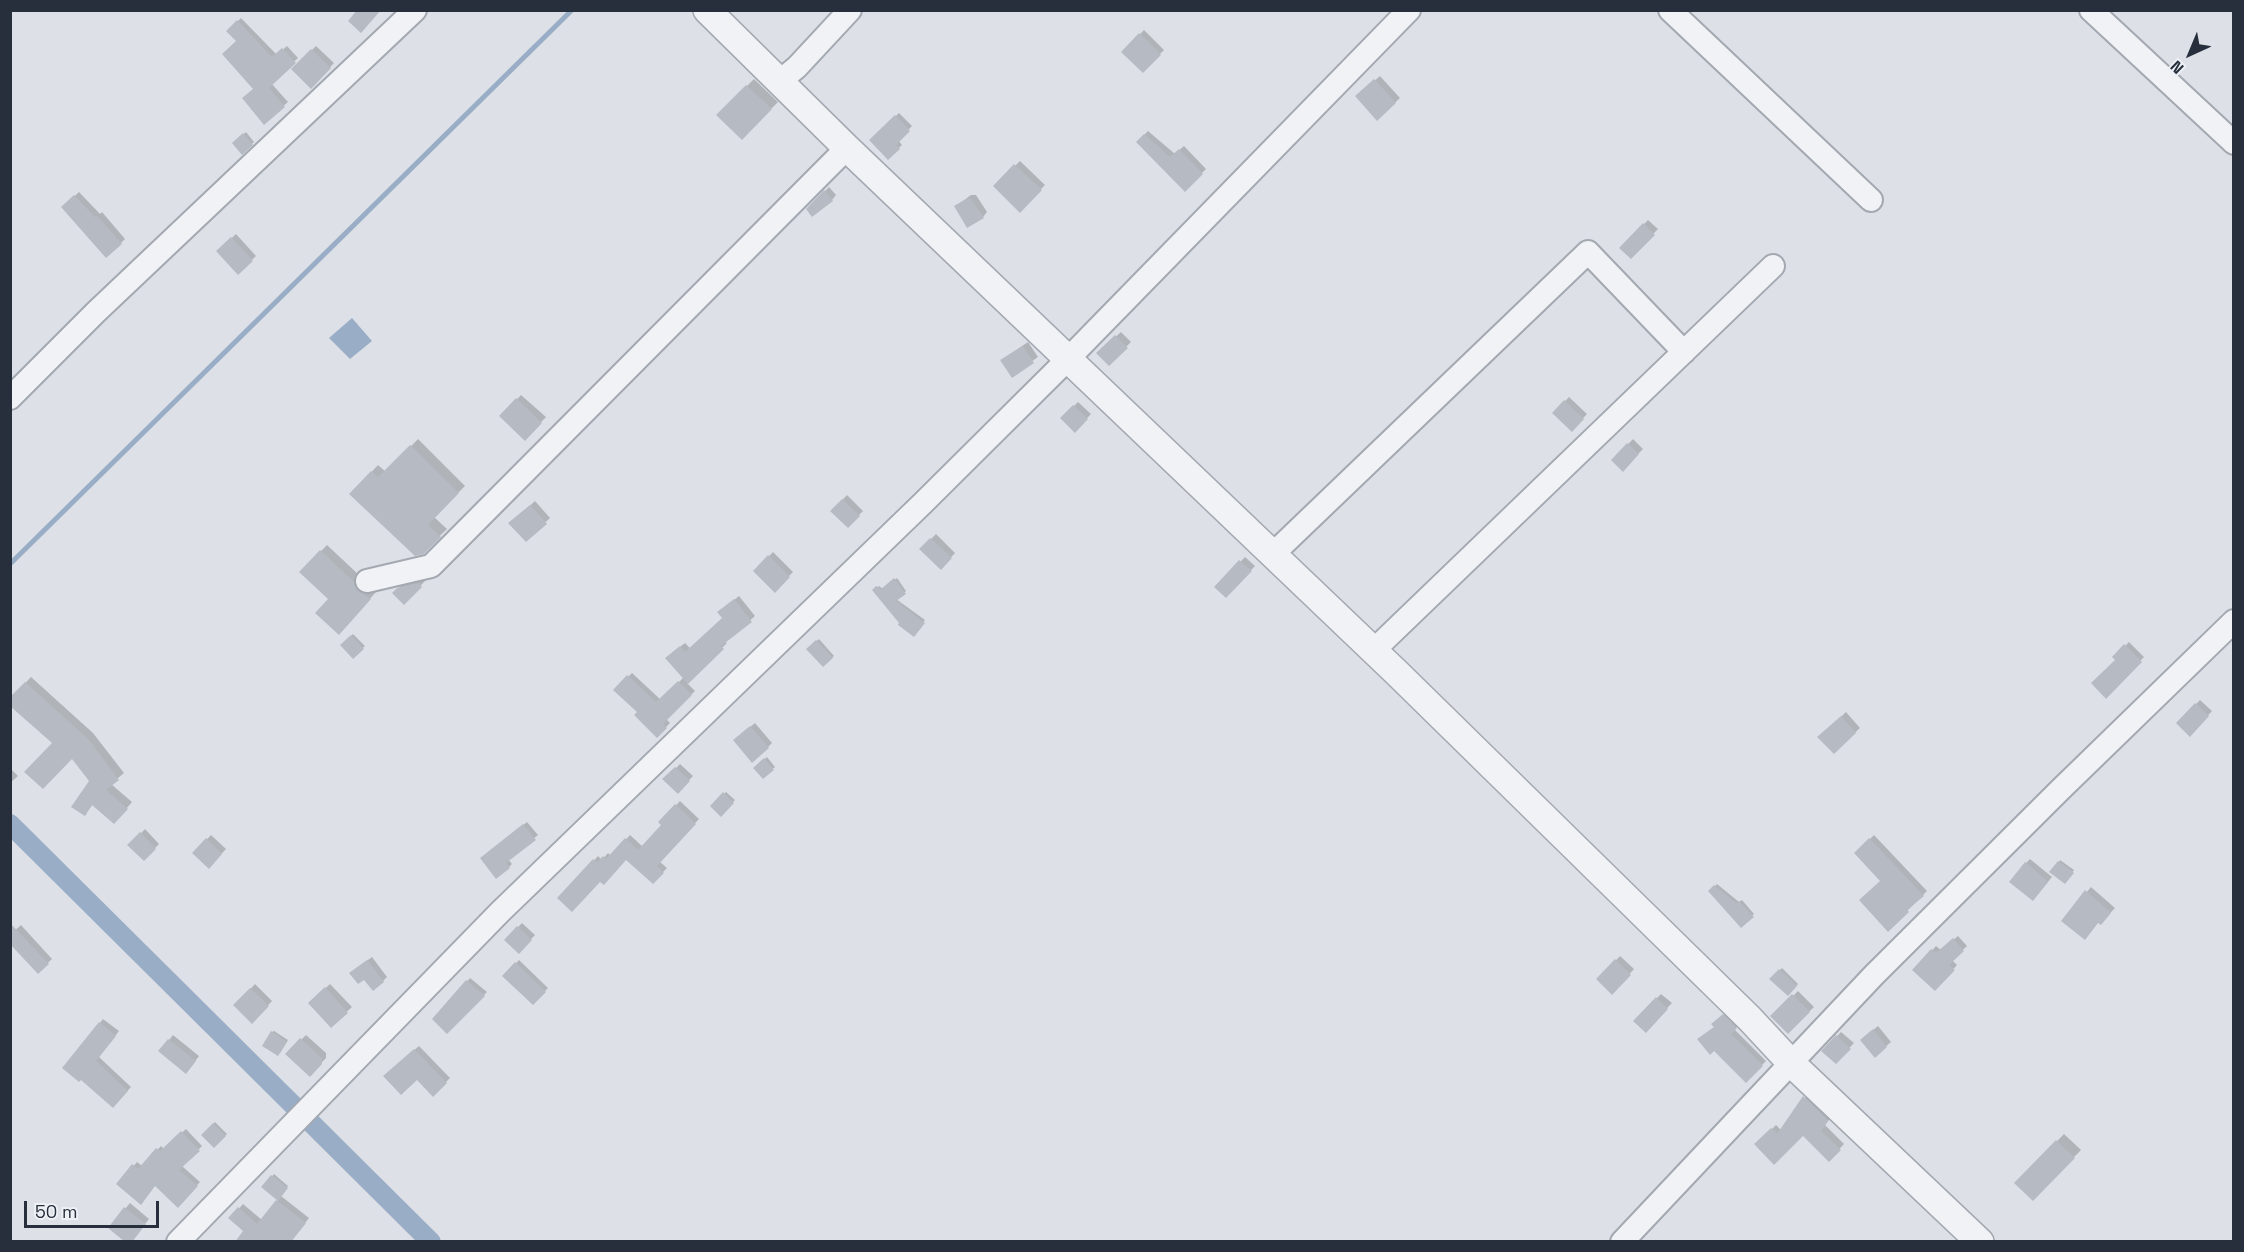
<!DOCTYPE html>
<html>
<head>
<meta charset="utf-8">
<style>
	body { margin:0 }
	#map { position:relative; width:2244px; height:1252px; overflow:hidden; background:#dde1e7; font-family:"Space Grotesk",sans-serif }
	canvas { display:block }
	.frame { position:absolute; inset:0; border:12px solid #272f3d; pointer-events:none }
	.north { position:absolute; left:2160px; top:24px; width:60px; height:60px; -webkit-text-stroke:4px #edf0f5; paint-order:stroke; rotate:224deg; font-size:16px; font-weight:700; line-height:24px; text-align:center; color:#272f3d }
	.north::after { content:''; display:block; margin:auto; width:21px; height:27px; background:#272f3d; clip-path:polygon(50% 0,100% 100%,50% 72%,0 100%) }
	.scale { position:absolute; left:24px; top:1201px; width:135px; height:27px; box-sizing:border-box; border:3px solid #272f3d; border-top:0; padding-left:8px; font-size:18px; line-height:21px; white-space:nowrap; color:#272f3d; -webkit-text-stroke:4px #edf0f5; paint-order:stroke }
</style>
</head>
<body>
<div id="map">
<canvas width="2244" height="1252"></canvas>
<div class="frame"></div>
<div class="north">N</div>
<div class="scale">50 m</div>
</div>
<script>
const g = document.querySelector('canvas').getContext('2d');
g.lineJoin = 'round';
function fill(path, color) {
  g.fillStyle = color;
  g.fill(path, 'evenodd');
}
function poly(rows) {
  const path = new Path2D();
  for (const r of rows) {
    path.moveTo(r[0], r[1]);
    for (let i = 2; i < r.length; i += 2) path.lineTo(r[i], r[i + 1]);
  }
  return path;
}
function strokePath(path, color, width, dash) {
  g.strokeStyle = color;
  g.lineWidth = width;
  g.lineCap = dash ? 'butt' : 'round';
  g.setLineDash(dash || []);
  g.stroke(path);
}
fill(poly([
	[352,318,372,341,350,359,329,338]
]), '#99aec6');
fill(poly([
	[241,18,277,55,287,46,298,58,271,83,288,102,265,122,238,41,228,31],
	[1144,30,1164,50,1143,71,1123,52],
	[316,46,334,63,311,87,293,69],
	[1380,76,1400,98,1377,119,1357,96],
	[754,79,778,102,742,138,718,115],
	[899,113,912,126,898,140,902,145,888,158,871,140],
	[1148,131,1175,154,1184,146,1206,169,1185,190,1138,141],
	[246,132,254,142,242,153,234,143],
	[1020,161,1045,185,1020,211,995,186],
	[829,187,836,195,832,200,808,209],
	[79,192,100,214,102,212,125,239,121,243,63,207],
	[971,195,976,195,987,212,983,217,955,207],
	[1648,220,1658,229,1631,257,1621,248],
	[236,234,256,256,238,273,218,251],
	[1121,332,1131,342,1109,364,1098,353],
	[1028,342,1038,357,1012,375,1007,356],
	[521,395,546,417,525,439,501,416],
	[1569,397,1587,414,1572,430,1554,413],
	[1078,402,1091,414,1075,431,1062,418],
	[418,439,465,486,434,517,447,529,423,552,351,494,378,465,386,472],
	[1633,439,1643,449,1623,469,1613,460],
	[847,495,863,511,848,526,832,511],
	[535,501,550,518,526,540,511,523],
	[936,534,955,553,941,568,921,549],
	[327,545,360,576,364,584,376,592,345,627,330,599,301,572],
	[773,552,793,572,775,590,755,571],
	[1245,557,1255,566,1226,596,1216,587],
	[897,578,906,591,896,599,925,620,913,635,874,590,879,586,883,589],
	[423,579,425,581,404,603,394,593,403,584],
	[739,596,755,616,725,642,727,643,687,683,695,691,666,719,670,723,657,736,639,712,615,690,632,673,661,700,684,677,671,654,685,643,691,649,724,618,724,608],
	[353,634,365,646,353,657,342,645],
	[819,639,834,656,823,665,808,649],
	[2129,642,2144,657,2106,697,2117,660,2114,657],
	[31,677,93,733,124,773,111,784,132,802,120,816,93,804,85,814,90,781,72,757,54,743,10,699],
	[2200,700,2212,711,2190,735,2178,723],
	[1846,712,1860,728,1834,752,1820,737],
	[755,723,772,743,768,747,739,736],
	[767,757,775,767,763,777,755,768],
	[680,764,693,776,678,792,665,779],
	[10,768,18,776,10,783],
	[726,792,735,800,721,815,712,806],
	[680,801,699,819,659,861,667,868,653,882,626,859,600,880,560,898,598,856,602,860,608,853,611,856,630,835,643,847,664,825,660,822],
	[527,822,538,835,508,859,512,864,509,867,485,855],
	[145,829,159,844,144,859,130,845],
	[211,835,226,849,209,867,194,853],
	[1874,835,1927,891,1888,930,1882,880,1856,853],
	[2030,859,2052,877,2037,895,2026,863],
	[2060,860,2074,870,2065,882,2059,862],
	[1717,884,1739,902,1742,900,1754,914,1741,925,1711,891],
	[2091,887,2115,908,2101,923,2063,921],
	[522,923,535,935,519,952,506,940],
	[21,925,52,959,38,972,10,935],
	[1958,936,1967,946,1952,960,1957,965,1935,989,1914,970,1936,946,1941,950],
	[1620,956,1634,969,1612,993,1598,979],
	[372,957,387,977,383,981,356,969],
	[519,960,548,988,533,1003,504,976],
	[1782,968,1798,984,1788,994,1772,979],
	[470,978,487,992,447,1032,434,1019],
	[255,984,272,1001,252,1022,235,1005],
	[330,984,352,1007,331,1026,310,1003],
	[1798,991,1814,1007,1788,1032,1773,1016],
	[1661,994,1672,1003,1646,1030,1635,1021],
	[1727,1012,1740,1023,1734,1029,1766,1061,1746,1081,1714,1049,1699,1039,1715,1027,1717,1021],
	[103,1019,119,1031,99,1057,131,1087,113,1106,81,1078,64,1068],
	[1878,1026,1891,1042,1875,1056,1866,1036],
	[274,1031,288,1040,280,1053,272,1032],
	[1841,1032,1854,1043,1836,1062,1823,1051],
	[173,1035,199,1056,190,1068,169,1040],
	[306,1035,326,1053,326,1058,310,1075,287,1054],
	[419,1046,450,1078,433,1095,417,1078,390,1071],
	[1809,1093,1832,1116,1825,1125,1844,1144,1829,1160,1803,1134,1757,1144,1776,1125,1781,1130],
	[215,1122,227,1134,214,1146,203,1135],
	[186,1129,202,1146,182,1166,200,1182,178,1206,155,1185,118,1184,137,1162,142,1166,161,1146,164,1149],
	[2064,1134,2081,1150,2033,1199,2016,1183],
	[274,1174,288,1186,281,1196,309,1218,292,1239,245,1231,231,1218,243,1204,262,1220,279,1199,263,1187],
	[130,1203,149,1219,134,1238,110,1227]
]), '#0003');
strokePath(poly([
	[10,564,572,10]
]), '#99aec6', 5);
strokePath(poly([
	[10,824,431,1242]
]), '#99aec6', 20);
fill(poly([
	[357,10,381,10,361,33,348,21],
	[237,20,272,57,282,48,296,63,269,88,285,107,264,125,242,98,253,89,222,54,236,41,226,31],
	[1139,33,1161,55,1143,73,1121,52],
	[311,49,331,68,311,89,291,69],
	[1374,79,1396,103,1377,121,1355,96],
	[746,85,772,109,742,140,716,115],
	[895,115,910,131,896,145,900,149,888,160,869,140],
	[243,133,253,145,242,155,232,143],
	[1144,134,1170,157,1179,149,1203,174,1185,192,1136,142],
	[1014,164,1042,190,1020,213,993,186],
	[824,190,833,201,812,217,806,209],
	[74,195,95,217,97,216,122,244,106,258,61,207],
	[966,199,971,199,984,218,967,228,954,206],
	[1643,223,1655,235,1631,259,1619,248],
	[231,237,253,261,238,275,216,251],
	[1115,335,1128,348,1109,366,1096,353],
	[1023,346,1034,363,1012,378,1000,360],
	[516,398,542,423,525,441,499,416],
	[1564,400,1584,419,1572,432,1552,413],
	[1073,405,1088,419,1075,433,1060,418],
	[1627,443,1639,454,1623,472,1611,460],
	[410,445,459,493,428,525,441,537,424,554,415,556,349,494,371,471,378,477],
	[842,499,860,516,848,528,830,511],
	[530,505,547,524,526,542,508,523],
	[930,538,952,558,941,570,919,549],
	[320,550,354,582,358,591,371,599,339,635,315,613,328,599,299,572],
	[768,555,790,577,775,593,753,571],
	[1239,560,1252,571,1226,598,1214,587],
	[894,578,906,594,896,601,925,623,914,637,898,625,899,623,872,590,876,586,881,589],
	[418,583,422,587,404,605,392,593,397,588],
	[734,599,752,622,721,646,724,649,688,684,665,658,680,646,685,652,722,618,717,612],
	[351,635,364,649,353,659,340,645],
	[816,640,833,658,823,667,806,649],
	[2124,644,2142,662,2106,699,2091,683,2115,660,2112,657],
	[627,675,656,702,678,681,692,695,663,724,667,728,657,738,634,715,637,712,613,690],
	[25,682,88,739,119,780,106,790,128,809,114,824,92,805,85,816,71,807,89,781,72,759,43,789,24,772,52,743,10,706,10,697],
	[2195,703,2209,716,2190,737,2176,723],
	[1841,716,1856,733,1834,754,1817,737],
	[750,726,769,748,752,763,733,740],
	[764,758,774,770,763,779,753,768],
	[675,767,690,781,678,794,662,779],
	[723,792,734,803,721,817,710,806],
	[675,804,696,824,657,866,664,873,653,884,626,860,604,885,600,882,572,912,557,898,593,859,597,863,603,856,606,859,625,838,638,850,661,825,658,822],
	[523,824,536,840,506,863,510,868,496,879,480,858],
	[140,832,156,849,144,861,127,845],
	[206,838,222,854,209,869,192,853],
	[1869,838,1924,896,1907,910,1909,912,1888,932,1859,900,1880,881,1854,853],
	[2058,861,2074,873,2065,884,2049,872],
	[2025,862,2048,882,2033,901,2009,882],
	[1714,885,1736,903,1739,901,1754,917,1741,928,1708,891],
	[2085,890,2111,913,2101,925,2098,923,2085,940,2061,921],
	[10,923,49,964,38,974,10,944],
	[517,926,532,940,519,954,504,940],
	[1953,938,1964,951,1949,965,1955,970,1935,991,1912,970,1931,949,1936,953],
	[1615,959,1631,975,1612,995,1596,979],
	[367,960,384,982,373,991,364,980,358,984,349,973],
	[515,962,546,992,533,1005,502,976],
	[1779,969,1797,986,1788,996,1769,979],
	[466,980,485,996,447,1034,432,1019],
	[325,987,348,1013,331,1028,308,1003],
	[250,988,269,1006,252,1024,233,1005],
	[1792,994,1810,1012,1788,1034,1770,1016],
	[1656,997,1668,1009,1646,1033,1633,1021],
	[1723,1014,1737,1028,1731,1034,1763,1066,1746,1083,1714,1051,1710,1055,1697,1039,1714,1027,1711,1024],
	[99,1022,116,1036,96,1061,128,1091,113,1108,81,1080,79,1082,62,1068],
	[1873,1029,1887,1047,1875,1058,1860,1040],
	[271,1031,287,1042,278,1056,262,1046],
	[1836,1035,1851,1049,1836,1064,1821,1051],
	[300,1038,322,1058,322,1064,310,1077,285,1054],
	[168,1039,196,1061,186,1074,158,1051],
	[414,1049,447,1083,433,1097,417,1080,401,1095,383,1076],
	[1803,1096,1828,1121,1821,1131,1841,1150,1829,1162,1803,1136,1774,1165,1754,1144,1771,1128,1777,1134],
	[213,1123,226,1136,214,1148,201,1135],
	[181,1131,200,1151,179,1170,198,1186,178,1208,155,1186,141,1205,116,1184,132,1164,138,1169,156,1148,160,1151],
	[2056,1140,2075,1158,2033,1201,2014,1183],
	[271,1175,288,1188,278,1201,261,1187],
	[276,1200,306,1223,291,1242,235,1242,243,1231,228,1218,238,1207,257,1224],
	[124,1207,146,1224,132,1242,125,1242,108,1228]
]), '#b5bac3');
const minor = poly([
	[1670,10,1871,200],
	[2091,10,2234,143],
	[779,82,797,67,850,10],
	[10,398,96,312,415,10],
	[1273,554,1588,252,1684,352],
	[367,581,431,566,847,148],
	[1374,650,1773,266],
	[178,1242,500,912,923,503,1068,359,1409,10],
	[1622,1242,1874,975,2061,789,2234,621]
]);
const tertiary = poly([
	[707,10,847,148,1396,672,1750,1019,1791,1063,1980,1242]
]);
strokePath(minor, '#a3a8b1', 26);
strokePath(tertiary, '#a3a8b1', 30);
strokePath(minor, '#f0f2f5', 22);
strokePath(tertiary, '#f0f2f5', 27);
</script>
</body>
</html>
